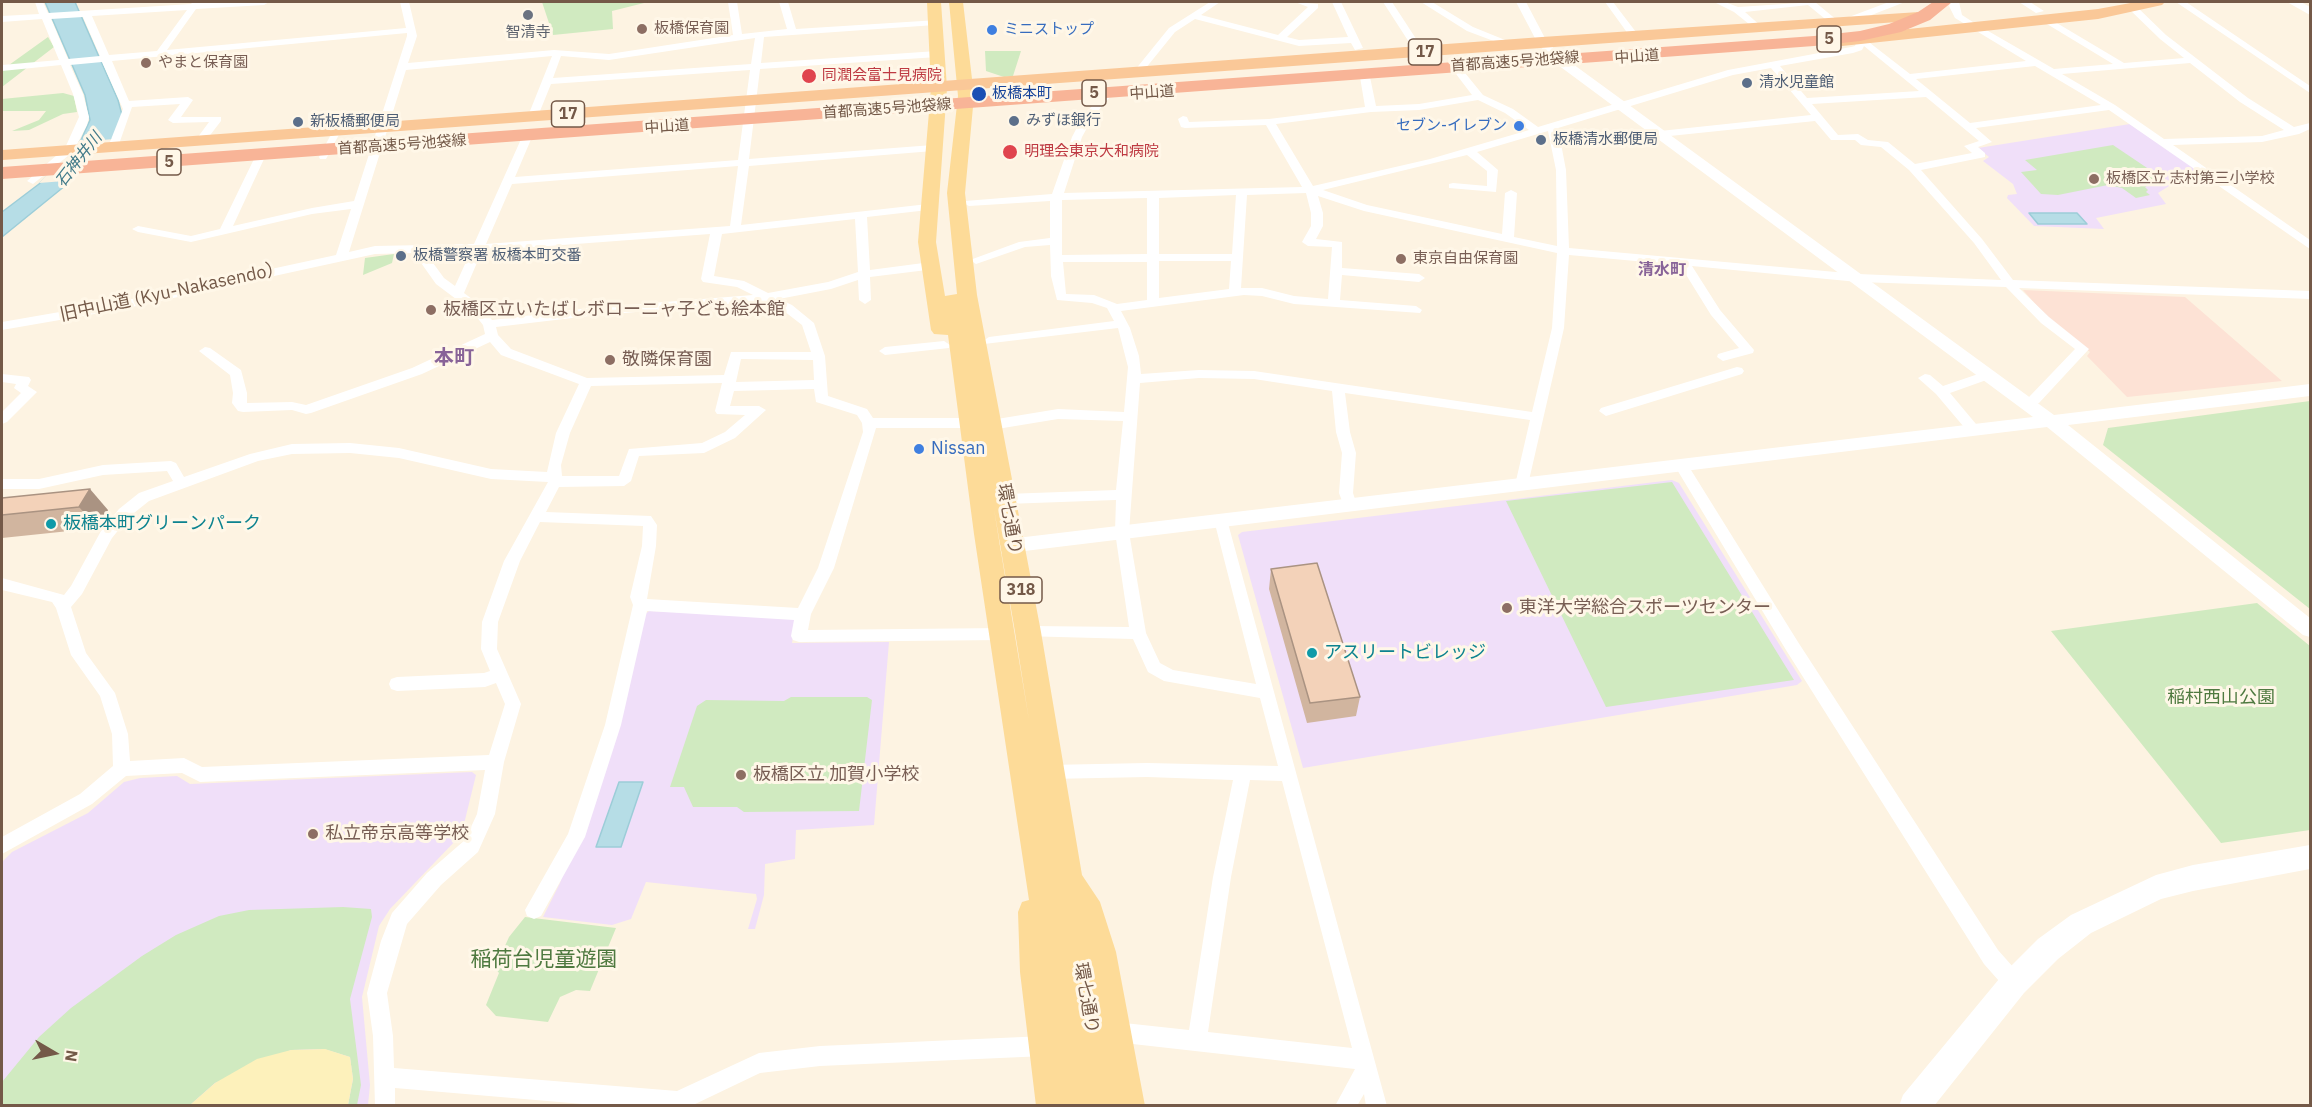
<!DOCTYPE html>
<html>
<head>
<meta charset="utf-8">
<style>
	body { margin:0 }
	#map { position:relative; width:2312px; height:1107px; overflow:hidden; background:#fdf3e2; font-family:"IBM Plex Sans",sans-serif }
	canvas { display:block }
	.frame { position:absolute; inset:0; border:3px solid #745948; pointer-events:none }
	.north { position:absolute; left:24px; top:1023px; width:60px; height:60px; -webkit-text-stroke:4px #fff7e8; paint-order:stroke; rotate:99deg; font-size:16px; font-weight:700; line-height:24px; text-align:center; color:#745948 }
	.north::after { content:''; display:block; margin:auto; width:21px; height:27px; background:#745948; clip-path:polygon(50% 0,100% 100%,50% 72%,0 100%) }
</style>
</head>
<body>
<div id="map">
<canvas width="2312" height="1107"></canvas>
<div class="frame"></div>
<div class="north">N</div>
</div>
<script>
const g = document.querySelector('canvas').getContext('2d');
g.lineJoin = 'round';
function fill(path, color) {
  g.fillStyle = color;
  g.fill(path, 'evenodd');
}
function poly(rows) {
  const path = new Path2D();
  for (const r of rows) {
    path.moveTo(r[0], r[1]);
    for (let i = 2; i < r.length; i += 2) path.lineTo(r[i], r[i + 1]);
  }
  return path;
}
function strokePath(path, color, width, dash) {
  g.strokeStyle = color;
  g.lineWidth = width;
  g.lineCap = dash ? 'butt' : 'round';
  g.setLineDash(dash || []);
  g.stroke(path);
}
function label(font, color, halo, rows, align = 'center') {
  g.font = font + ' "IBM Plex Sans","Noto Sans JP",sans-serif';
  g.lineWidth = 6;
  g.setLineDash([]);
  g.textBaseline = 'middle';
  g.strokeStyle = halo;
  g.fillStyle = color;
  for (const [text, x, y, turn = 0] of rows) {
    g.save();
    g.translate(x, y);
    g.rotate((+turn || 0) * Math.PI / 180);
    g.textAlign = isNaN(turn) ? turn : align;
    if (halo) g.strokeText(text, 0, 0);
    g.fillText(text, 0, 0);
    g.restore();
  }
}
fill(poly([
	[2023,290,2185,297,2282,381,2127,397,2087,356,2090,352,2051,322]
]), '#fde2d5');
fill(poly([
	[2130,124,2196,169,2158,193,2166,204,2096,218,2104,229,2034,226,2007,198,2008,195,2017,194,2013,184,1983,161,1989,157,1978,148],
	[1672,480,1679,483,1802,681,1797,685,1303,768,1238,535,1242,532],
	[649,611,796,617,792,643,889,642,874,825,796,830,795,859,765,864,764,895,755,929,748,929,757,899,756,894,646,882,631,919,612,925,543,917,560,883,643,616],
	[472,772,476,775,463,828,458,838,390,909,379,926,362,997,370,1085,368,1105,2,1106,2,862,12,852,88,813,124,782,140,778,177,776,190,784]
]), '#f0dff9');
fill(poly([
	[542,2,648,2,612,11,613,29,553,35],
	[48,37,54,47,2,87,2,70],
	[985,51,1021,51,1013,76,1004,77,986,71],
	[63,93,74,96,77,112,63,114,29,130,12,131,39,120,46,111,2,111,2,99],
	[2113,145,2162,178,2145,187,2148,190,2146,192,2150,195,2136,198,2122,188,2108,185,2058,195,2041,194,2021,172,2037,170,2025,160],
	[394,254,392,263,363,275,365,258],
	[2310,401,2310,609,2103,445,2108,428],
	[1672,482,1794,680,1606,707,1506,501],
	[2257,603,2310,646,2310,830,2221,843,2051,631],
	[791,697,867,697,872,700,859,811,744,812,737,807,693,807,684,787,670,787,697,706,706,700,784,701],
	[343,907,371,909,372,917,350,999,361,1085,357,1105,348,1105,353,1079,350,1057,324,1049,291,1050,215,1083,190,1105,2,1106,2,1082,39,1037,71,1008,142,956,176,935,219,916,249,910],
	[525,917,616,928,590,991,576,990,560,997,548,1022,496,1016,486,1005,499,973,495,968,509,937]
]), '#d0eac0');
fill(poly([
	[325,1049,350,1057,353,1079,348,1105,190,1105,215,1083,257,1059,291,1050]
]), '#fdf1bb');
const water = poly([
	[45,2,75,2,118,100,122,115,114,137,71,181,2,237,2,212,39,184,81,140,90,120,85,95,45,2],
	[2029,213,2077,213,2087,224,2038,224,2029,213],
	[619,782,643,782,621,847,596,847,619,782]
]);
fill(water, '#b6dde6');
strokePath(water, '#9ccdd8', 1.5);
fill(poly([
	[114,139,77,180,39,183,77,142]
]), '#fdf3e2');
fill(poly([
	[336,125,343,127,326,159,320,159,319,157,336,125]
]), '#fff');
fill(poly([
	[35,2,43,2,48,13,191,4,193,2,269,2,264,5,196,9,167,50,406,28,400,2,409,2,417,36,408,63,554,50,609,54,733,35,728,2,737,2,742,34,787,29,779,2,788,2,796,29,938,20,938,24,935,25,764,37,761,63,937,51,942,54,937,57,760,69,749,159,933,145,938,148,933,151,749,166,741,225,928,204,934,207,928,210,867,217,870,270,931,262,935,263,935,269,870,277,871,300,865,304,859,300,858,280,831,289,779,299,792,305,814,323,825,356,828,396,867,409,873,418,970,418,977,423,970,428,876,428,834,568,811,614,808,630,1003,628,1009,630,1011,634,1009,638,1003,640,799,642,793,640,791,636,794,620,647,611,621,725,585,837,541,916,534,919,527,916,525,910,568,834,605,725,633,605,630,597,642,546,643,526,540,522,520,561,498,622,497,649,521,704,504,762,495,814,478,852,441,885,407,924,387,993,393,1036,394,1068,677,1091,759,1053,820,1046,1045,1036,1052,1039,1055,1046,1052,1053,1045,1056,820,1066,760,1073,691,1106,606,1106,395,1088,395,1106,375,1106,373,1036,367,993,381,941,392,913,427,873,465,840,477,814,485,770,200,782,182,773,126,776,92,804,2,854,2,837,80,794,113,766,112,734,100,696,71,655,56,608,52,602,2,590,2,578,64,595,71,586,101,531,119,509,139,493,173,481,167,471,103,475,39,489,2,489,2,479,39,479,103,465,171,461,176,463,184,477,250,454,292,444,350,443,399,448,491,469,547,472,556,433,579,384,501,355,490,342,422,374,311,413,306,414,292,410,243,412,238,411,232,403,233,393,230,375,199,351,205,347,210,348,241,370,247,393,247,403,292,402,306,405,412,368,485,334,483,325,472,311,436,284,414,253,375,254,123,309,2,330,2,322,123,301,336,255,351,209,312,214,191,242,138,232,132,229,138,226,191,236,220,229,254,159,259,156,264,159,233,226,312,208,354,201,407,36,407,33,112,61,129,101,188,97,193,100,181,117,221,117,221,121,204,143,200,144,195,141,209,122,173,123,168,120,180,104,132,107,118,147,109,149,108,147,123,109,102,62,70,65,83,94,89,117,87,125,73,152,33,184,27,181,65,148,79,117,73,94,61,65,2,71,2,65,59,60,42,19,2,22,2,16,39,14,35,2],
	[187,10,157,51,109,55,92,16,187,10],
	[83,17,100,56,68,59,51,19,83,17],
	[755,38,751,64,553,78,561,56,609,60,755,38],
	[552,56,528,116,529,118,538,116,551,84,750,70,738,160,515,177,532,137,527,134,522,137,474,244,375,246,349,252,406,70,552,56],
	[738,166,730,226,486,244,512,184,738,166],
	[855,219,858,272,828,282,768,293,744,281,714,276,722,234,855,219],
	[710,234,701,279,703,282,737,287,753,295,589,308,492,320,480,305,464,293,482,251,710,234],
	[471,251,455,286,444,278,425,252,471,251],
	[765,301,784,311,802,325,811,352,731,352,724,375,587,378,511,349,498,335,496,327,589,316,765,301],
	[741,359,813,360,814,380,736,382,741,359],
	[722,383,715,411,717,414,745,415,725,432,702,443,629,449,619,476,562,476,561,465,570,433,591,386,722,383],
	[814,389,816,402,857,415,862,423,863,432,818,568,798,608,647,599,656,546,657,525,651,516,546,512,559,487,624,486,631,481,639,456,704,453,735,438,766,410,759,406,730,406,734,391,814,389],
	[350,453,399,458,491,479,548,482,504,561,482,622,481,649,490,671,484,673,397,677,391,679,389,684,391,689,397,691,485,687,496,683,505,704,489,755,202,767,184,758,130,761,128,734,115,693,86,653,71,607,82,594,112,538,129,517,149,501,258,461,292,454,350,453],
	[1210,2,1220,2,1201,15,1278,35,1308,7,1295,2,1318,4,1318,8,1287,37,1299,40,1348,37,1332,2,1341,2,1363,48,1355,50,1351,43,1299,46,1195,19,1175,32,1141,74,1135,74,1135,70,1169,28,1210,2],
	[1383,2,1392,2,1424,51,1422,53,1416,53,1383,2],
	[1421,2,1432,2,1473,27,1515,44,1507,46,1467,31,1421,2],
	[1516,2,1526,2,1547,42,1545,44,1537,42,1516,2],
	[1605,2,1613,2,1639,36,1637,38,1631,38,1605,2],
	[1714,2,1725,2,1738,7,1815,2,1838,21,1830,23,1808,5,1745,12,1762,27,1764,29,1759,32,1734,12,1714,2],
	[1951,2,1959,2,1962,15,1976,24,2054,69,2113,64,2042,21,2042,17,2045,16,2124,63,2184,58,2160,39,2127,7,2135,5,2166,35,2248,98,2294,127,2310,123,2310,129,2299,134,2262,142,2173,145,2310,240,2310,249,2109,110,1976,128,1992,142,1978,147,1985,153,1985,157,1921,170,1982,239,2013,280,2310,291,2310,299,2019,288,2049,317,2089,349,2039,403,2024,407,2017,403,2019,400,2029,397,2075,349,2041,323,2006,287,1858,282,1692,266,1720,310,1754,350,1753,353,1723,361,1717,357,1718,354,1739,348,1711,315,1680,265,1569,255,1564,328,1527,489,1517,489,1515,485,1530,420,1345,393,1350,432,1356,453,1353,493,1357,505,1350,510,1345,509,1339,493,1342,453,1336,432,1332,391,1254,379,1199,378,1140,383,1129,532,1146,633,1160,663,1173,670,1256,684,1214,520,1221,515,1226,516,1387,1106,1366,1106,1364,1094,1357,1106,1335,1106,1355,1069,1115,1042,1108,1039,1105,1032,1108,1025,1115,1022,1189,1030,1213,877,1233,780,1147,777,1049,779,1043,777,1040,772,1043,767,1049,765,1147,763,1278,766,1260,698,1164,681,1148,672,1133,639,1022,636,1020,632,1022,628,1028,626,1129,627,1115,532,1116,500,1006,504,999,499,1006,494,1116,490,1123,421,1058,419,991,430,984,425,991,420,1058,409,1124,412,1128,367,1118,328,984,344,983,341,989,337,1114,321,1107,308,1092,303,1057,300,1051,276,1050,245,1025,247,976,264,970,260,1019,242,1050,238,1050,201,969,206,963,203,965,201,1052,194,1072,137,1084,114,1105,94,1110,97,1093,117,1082,137,1064,193,1302,187,1266,125,1185,128,1181,127,1178,119,1183,116,1187,117,1189,122,1269,119,1365,107,1360,77,1365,74,1370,77,1376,106,1419,104,1472,95,1453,70,1461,68,1483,95,1513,109,1538,127,1728,70,1851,47,1855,46,1858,37,1861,36,1910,74,2026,61,1955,18,1949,6,1951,2],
	[1864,46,1919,91,1807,98,1780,66,1853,53,1862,50,1864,46],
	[2190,63,2240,102,2284,130,2262,136,2164,139,2115,105,2062,74,2190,63],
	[2035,66,2101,105,1970,123,1916,79,2035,66],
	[1771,68,1811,115,1660,131,1655,134,1660,137,1815,121,1831,140,1855,140,1861,145,1881,147,1909,170,1974,243,2001,280,1858,274,1569,248,1566,170,1558,128,1733,75,1771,68],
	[1926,97,1979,141,1964,146,1972,153,1915,164,1888,142,1868,140,1858,134,1838,135,1812,104,1926,97],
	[1478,100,1505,113,1529,130,1430,159,1313,186,1276,124,1371,112,1419,110,1478,100],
	[1548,131,1556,170,1557,246,1514,237,1517,193,1511,190,1505,193,1502,234,1367,205,1323,190,1467,155,1487,171,1487,186,1453,183,1449,184,1449,188,1496,192,1498,170,1477,152,1548,131],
	[1306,193,1311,213,1311,226,1302,242,1308,246,1332,247,1328,299,1294,296,1262,288,1241,288,1247,195,1306,193],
	[1236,195,1232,254,1159,254,1159,198,1236,195],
	[1318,196,1364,211,1557,253,1552,328,1532,412,1254,371,1199,370,1141,374,1139,356,1130,328,1121,311,1244,295,1262,296,1294,304,1420,313,1422,310,1416,306,1340,300,1342,275,1419,282,1425,278,1419,274,1342,268,1342,242,1316,239,1323,226,1323,213,1318,196],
	[1147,198,1147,254,1062,255,1062,200,1147,198],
	[1159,261,1231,261,1229,289,1159,298,1159,261],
	[1063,262,1147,262,1147,300,1117,304,1094,295,1066,294,1063,262],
	[1250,780,1282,781,1352,1048,1208,1032,1231,877,1250,780],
	[2019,2,2030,2,2044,11,2036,13,2019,2],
	[2176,2,2186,2,2310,86,2310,93,2176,2],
	[944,341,950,345,949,348,885,355,879,351,885,347,944,341],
	[1737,367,1742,368,1744,371,1742,374,1606,416,1599,411,1601,408,1737,367],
	[1987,371,1992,372,1994,375,1992,378,1950,393,1981,430,1974,435,1969,433,1936,394,1918,378,1925,374,1930,375,1943,386,1987,371],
	[2,374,29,377,31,380,28,386,37,392,7,422,2,424,2,412,21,393,14,388,16,384,2,382,2,374],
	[1681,460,1686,462,1798,642,1998,950,2021,976,2024,983,2021,990,2014,992,2007,990,1984,964,1786,650,1676,468,1674,465,1681,460]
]), '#fff');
fill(poly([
	[1889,2,1905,2,1851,23,1841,20,1889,2],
	[2287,2,2301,2,2310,7,2310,15,2287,2],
	[1542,38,1566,59,2054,415,2310,384,2310,396,2068,425,2310,618,2310,637,2303,635,2047,427,1000,554,993,552,990,547,993,542,1000,540,2033,417,1558,65,1536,42,1542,38]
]), '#fff');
fill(poly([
	[2310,845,2310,869,2193,891,2161,899,2091,933,2058,959,2024,993,1934,1106,1899,1106,1903,1095,2004,973,2038,939,2071,915,2156,875,2193,865,2310,845]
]), '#fff');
fill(poly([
	[927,2,941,2,947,88,936,242,945,296,957,294,947,193,958,96,949,2,963,2,974,96,965,193,977,295,1041,632,1082,875,1100,902,1116,952,1145,1106,1036,1106,1020,972,1018,912,1022,902,1029,900,974,534,948,335,934,334,931,330,918,242,931,88,927,2],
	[994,509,1015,632,1029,720,998,534,994,509]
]), '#fddb98');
fill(poly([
	[2136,2,2165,2,2162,5,2098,19,1842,46,1834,41,1842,36,2098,9,2136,2],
	[1919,12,1925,14,1927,17,1925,20,2,160,2,150,1542,37,1919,12]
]), '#fac898');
fill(poly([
	[1933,2,1952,2,1930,20,1901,32,1860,41,1814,46,2,179,2,167,1814,36,1860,31,1889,24,1918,12,1933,2]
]), '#f8b497');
fill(poly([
	[2,498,108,510,98,528,2,538],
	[1271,569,1360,697,1356,716,1307,723,1269,589]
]), '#d1b59f');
fill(poly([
	[90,489,108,510,98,528,79,507]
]), '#aa9382');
const building = poly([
	[90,489,79,507,2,515,2,498,90,489],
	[1317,563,1360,697,1310,703,1271,569,1317,563]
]);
fill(building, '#f3d2b9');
strokePath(building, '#aa9382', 1.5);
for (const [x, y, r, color] of [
	[528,15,6,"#6b7280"],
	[642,29,6,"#8d6e63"],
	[992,30,6,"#3f7fe0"],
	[146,63,6,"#8d6e63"],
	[809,76,8,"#e0444e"],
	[1747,83,6,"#5c6f8a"],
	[979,94,8,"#1a4fb4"],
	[1014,121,6,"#5c6f8a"],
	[298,122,6,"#5c6f8a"],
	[1519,126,6,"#3f7fe0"],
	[1541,140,6,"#5c6f8a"],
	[1010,152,8,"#e0444e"],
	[2094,179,6,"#8d6e63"],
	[401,256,6,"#5c6f8a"],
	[1401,259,6,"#8d6e63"],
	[431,310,6,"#8d6e63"],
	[610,360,6,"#8d6e63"],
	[919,449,6,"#3f7fe0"],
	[51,524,6,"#0f9aa8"],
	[1507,608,6,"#8d6e63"],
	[1312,653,6,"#0f9aa8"],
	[741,775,6,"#8d6e63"],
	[313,834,6,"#8d6e63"]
]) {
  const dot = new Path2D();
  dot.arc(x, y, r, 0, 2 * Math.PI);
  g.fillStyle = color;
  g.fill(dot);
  strokePath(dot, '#fff7e8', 2);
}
label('15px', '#785e54', '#fff7e8', [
	["板橋保育園",654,29],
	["やまと保育園",158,63],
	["板橋区立 志村第三小学校",2106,179],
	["東京自由保育園",1413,259]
], 'left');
label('15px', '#366cbe', '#fff7e8', [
	["ミニストップ",1004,30],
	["セブン-イレブン",1507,126,"right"]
], 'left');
label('15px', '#5b616d', '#fff7e8', [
	["智清寺",528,33]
]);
label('15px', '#745948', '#fff7e8', [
	["中山道",1637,57,-4],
	["首都高速5号池袋線",1515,62,-4],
	["中山道",1152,93,-4],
	["首都高速5号池袋線",887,109,-4],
	["中山道",667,127,-4],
	["首都高速5号池袋線",402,145,-4]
]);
label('15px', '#be3a42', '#fff7e8', [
	["同潤会富士見病院",822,76],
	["明理会東京大和病院",1024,152]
], 'left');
label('15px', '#4e5e75', '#fff7e8', [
	["清水児童館",1759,83],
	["みずほ銀行",1026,121],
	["新板橋郵便局",310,122],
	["板橋清水郵便局",1553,140],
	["板橋警察署 板橋本町交番",413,256]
], 'left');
label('15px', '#164399', '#fff7e8', [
	["板橋本町",992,94]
], 'left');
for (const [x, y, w] of [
	[1829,39,24],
	[1425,52,33],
	[1094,93,24],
	[568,114,33],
	[169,162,24],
	[1021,590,42]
]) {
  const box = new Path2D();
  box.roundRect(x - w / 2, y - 13, w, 26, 4.5);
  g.fillStyle = '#fff7e8';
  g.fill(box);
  strokePath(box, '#745948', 1.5);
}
label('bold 16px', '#745948', null, [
	["5",1829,39],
	["17",1425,52],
	["5",1094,93],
	["17",568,114],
	["5",169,162],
	["318",1021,590]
]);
label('italic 16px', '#417a89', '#fff7e8', [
	["石神井川",79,160,-52]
]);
label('bold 16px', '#886398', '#fff7e8', [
	["清水町",1662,270]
]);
label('18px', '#745948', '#fff7e8', [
	["旧中山道 (Kyu-Nakasendo）",172,292,-12],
	["環七通り",1009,519,80],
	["環七通り",1086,998,80]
]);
label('18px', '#785e54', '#fff7e8', [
	["板橋区立いたばしボローニャ子ども絵本館",443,310],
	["敬隣保育園",622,360],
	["東洋大学総合スポーツセンター",1519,608],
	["板橋区立 加賀小学校",753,775],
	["私立帝京高等学校",325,834]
], 'left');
label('18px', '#366cbe', '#fff7e8', [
	["Nissan",931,449]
], 'left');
label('18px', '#0d838f', '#fff7e8', [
	["板橋本町グリーンパーク",63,524],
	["アスリートビレッジ",1324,653]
], 'left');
label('18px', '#4f7a40', '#fff7e8', [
	["稲村西山公園",2221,698]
]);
label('bold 20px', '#886398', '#fff7e8', [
	["本町",454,358]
]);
label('21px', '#4f7a40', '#fff7e8', [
	["稲荷台児童遊園",544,960]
]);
</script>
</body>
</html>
